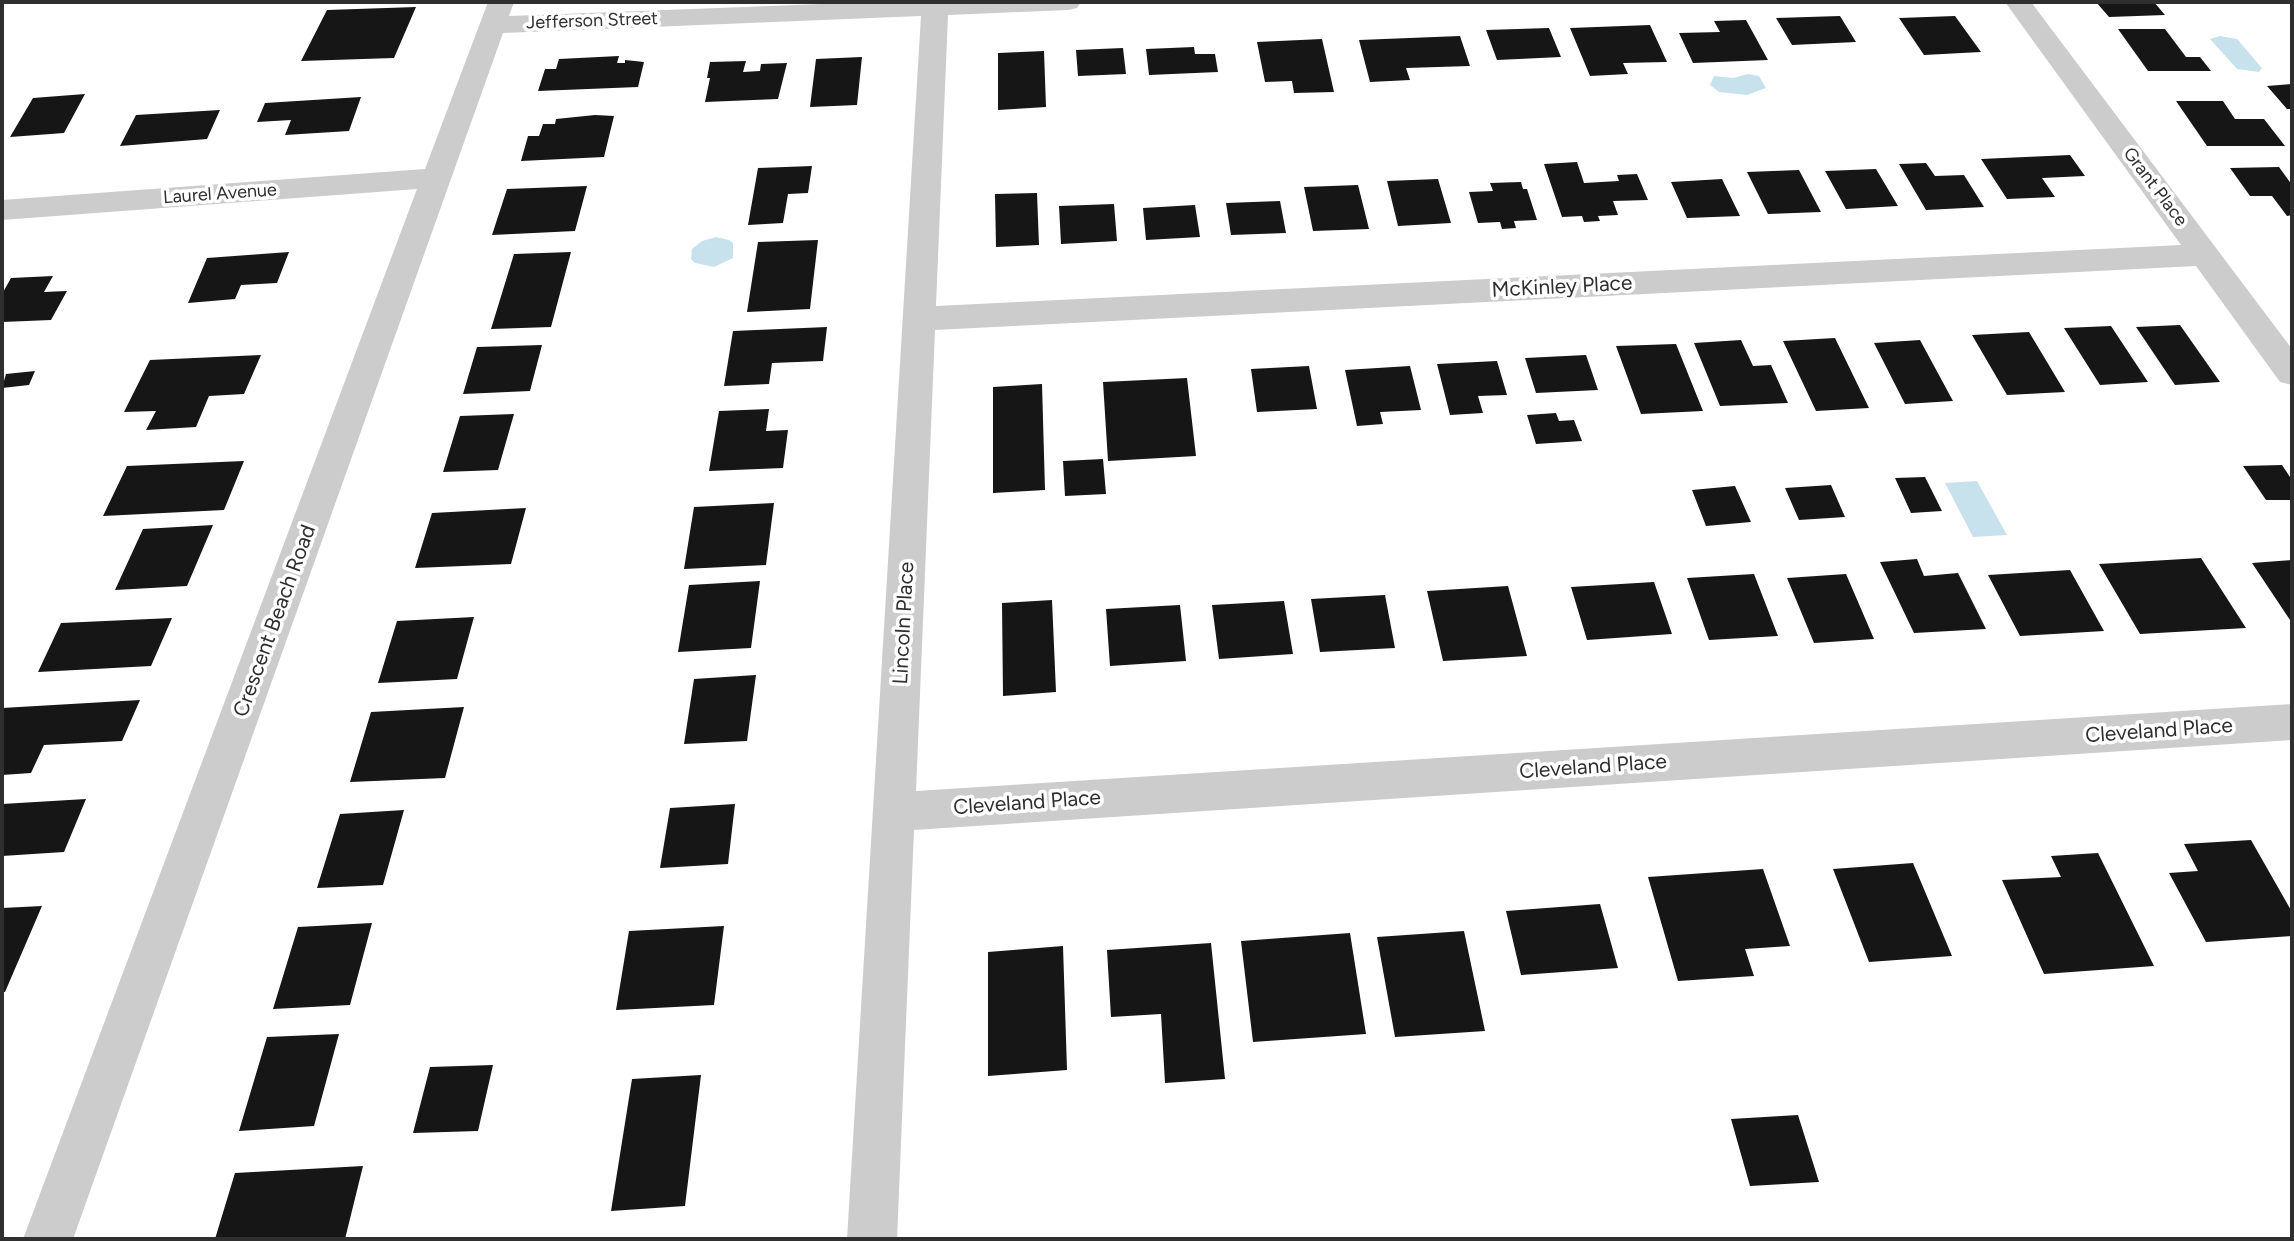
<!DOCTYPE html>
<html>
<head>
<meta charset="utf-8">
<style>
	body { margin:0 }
	#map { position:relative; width:2294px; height:1241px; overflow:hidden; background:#fff; font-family:Figtree,sans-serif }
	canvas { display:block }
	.frame { position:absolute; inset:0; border:4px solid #2f2f2f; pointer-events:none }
</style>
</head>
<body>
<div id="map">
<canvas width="2294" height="1241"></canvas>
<div class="frame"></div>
</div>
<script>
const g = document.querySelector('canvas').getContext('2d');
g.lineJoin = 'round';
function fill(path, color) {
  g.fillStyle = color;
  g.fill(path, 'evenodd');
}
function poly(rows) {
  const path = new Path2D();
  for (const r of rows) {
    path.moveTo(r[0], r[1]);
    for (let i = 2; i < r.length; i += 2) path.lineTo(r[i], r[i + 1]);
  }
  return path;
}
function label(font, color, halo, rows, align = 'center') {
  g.font = font + ' Figtree,sans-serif';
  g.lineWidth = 7;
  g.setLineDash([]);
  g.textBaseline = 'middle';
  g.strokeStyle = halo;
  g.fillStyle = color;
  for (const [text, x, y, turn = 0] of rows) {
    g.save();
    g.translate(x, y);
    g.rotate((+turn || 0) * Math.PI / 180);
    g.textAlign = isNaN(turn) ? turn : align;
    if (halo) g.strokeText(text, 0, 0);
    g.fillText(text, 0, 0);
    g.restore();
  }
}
fill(poly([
	[2220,36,2237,39,2262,68,2259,72,2237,69,2210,39],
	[1748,74,1759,76,1766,88,1747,95,1719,92,1710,85,1714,76,1733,78],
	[716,237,729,240,733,243,733,258,714,267,695,263,691,259,692,249,702,241],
	[1977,481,2007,535,1973,537,1945,483]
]), '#c8e2ed');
fill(poly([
	[2096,2,2154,2,2165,15,2109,17],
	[416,7,394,58,301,61,327,10],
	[1840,16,1856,42,1792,45,1776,18],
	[1955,16,1981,52,1924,55,1899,18],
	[1746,20,1768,60,1693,63,1679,33,1720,32,1714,21],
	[1650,25,1667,62,1623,63,1628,74,1590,76,1570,28],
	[1549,28,1561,57,1497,60,1486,30],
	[2118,29,2165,29,2186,57,2200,57,2211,71,2148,71],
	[1460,36,1470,66,1406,68,1410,80,1370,82,1359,40],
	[1322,39,1334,92,1294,93,1292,81,1265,82,1257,42],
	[1194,47,1195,54,1215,54,1218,72,1149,75,1146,49],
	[1123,48,1126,74,1078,76,1076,50],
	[1044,51,1046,107,998,110,998,53],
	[619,56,617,63,625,63,625,60,644,62,638,87,538,91,545,69,556,69,559,59],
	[862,57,857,105,810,107,816,59],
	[746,61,743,72,760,71,761,64,787,63,778,99,705,102,710,78,707,78,710,62],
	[2292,84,2292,109,2287,109,2267,86],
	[85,94,64,133,10,137,33,98],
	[361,97,349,131,285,135,291,120,257,122,265,103],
	[2176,101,2223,101,2235,119,2264,119,2285,146,2207,146],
	[220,110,207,139,120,146,136,115],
	[595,115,614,116,604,157,521,161,528,136,539,136,543,124,555,124,556,119],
	[2070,155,2085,176,2042,178,2055,197,2007,199,1981,159],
	[1577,162,1584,183,1619,181,1617,175,1637,174,1648,200,1613,201,1618,215,1598,216,1600,221,1584,222,1582,216,1562,217,1544,164],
	[1926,163,1935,176,1964,175,1984,207,1926,210,1899,164],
	[812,166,808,193,788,194,783,223,748,225,758,168],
	[2279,167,2292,185,2292,215,2287,216,2272,196,2250,196,2230,168],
	[1876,169,1898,206,1846,209,1825,171],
	[1799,170,1821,212,1768,214,1747,172],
	[1438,179,1451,223,1398,226,1387,181],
	[1722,179,1740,216,1687,218,1671,182],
	[1521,182,1523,189,1527,189,1537,220,1514,221,1516,228,1502,229,1500,222,1478,223,1469,192,1493,191,1490,183],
	[1358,185,1369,229,1313,231,1304,187],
	[587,186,575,231,492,235,507,189],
	[1037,193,1039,245,996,247,995,194],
	[1280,201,1286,233,1231,235,1226,203],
	[1114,204,1117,241,1061,244,1059,206],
	[1195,205,1200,237,1146,240,1143,208],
	[818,240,810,309,747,312,758,242],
	[289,252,277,283,241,285,235,299,188,303,207,258],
	[571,252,551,327,491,329,514,254],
	[53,276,44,292,67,291,51,320,2,322,2,294,11,278],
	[2180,325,2220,382,2175,385,2136,327],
	[2111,326,2148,382,2100,385,2064,328],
	[827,327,823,361,772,363,769,384,724,386,733,331],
	[2029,332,2065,392,2007,395,1972,335],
	[1835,338,1869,408,1816,411,1783,341],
	[1741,340,1753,366,1771,365,1788,403,1720,406,1694,343],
	[1920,340,1953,401,1905,404,1874,343],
	[1676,344,1703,411,1641,414,1616,346],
	[542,345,530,391,463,394,477,347],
	[261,355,244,394,209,396,196,427,146,430,156,411,124,412,150,360],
	[1586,355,1598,390,1536,393,1525,358],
	[1497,361,1507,395,1478,396,1483,413,1450,415,1437,364],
	[1309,366,1317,409,1257,412,1251,369],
	[1410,366,1421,410,1380,412,1383,424,1357,426,1345,370],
	[35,371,29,385,2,388,6,374],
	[1187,378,1196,456,1108,461,1103,382],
	[1042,384,1045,490,993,493,993,387],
	[769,409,766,431,788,430,783,468,709,471,719,411],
	[1556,413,1559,421,1574,420,1582,441,1536,444,1527,415],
	[514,414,498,470,443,472,460,416],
	[1103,459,1106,494,1065,496,1063,461],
	[244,461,224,510,103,516,127,466],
	[2282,465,2292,480,2292,500,2266,500,2243,466],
	[1925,477,1942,511,1911,513,1895,478],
	[1831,485,1845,517,1799,520,1785,488],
	[1735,486,1751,522,1706,526,1692,490],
	[774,503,766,565,684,569,694,507],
	[526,508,511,564,415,568,432,513],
	[213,525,187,586,115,590,143,529],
	[2201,558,2246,628,2140,634,2099,564],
	[1917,559,1924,576,1958,573,1986,629,1914,633,1880,562],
	[2292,560,2292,620,2290,620,2252,563],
	[2070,570,2104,631,2020,636,1988,575],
	[1754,574,1778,636,1709,640,1687,578],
	[1846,574,1874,639,1814,643,1787,578],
	[760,581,751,648,678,652,689,585],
	[1654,582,1672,634,1587,640,1571,587],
	[1508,586,1527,656,1443,661,1427,591],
	[1385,595,1395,648,1320,652,1311,599],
	[1052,600,1056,692,1003,696,1002,603],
	[1284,601,1293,654,1219,659,1212,605],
	[1180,605,1186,661,1110,666,1106,609],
	[474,617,457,679,378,683,397,621],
	[172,618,151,666,38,672,61,623],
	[756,675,747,741,684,744,694,679],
	[140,700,122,741,44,745,31,773,2,775,2,708],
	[464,707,445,778,350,782,371,712],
	[86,799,64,852,2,856,2,804],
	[735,804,728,864,660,868,670,808],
	[404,810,383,885,317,888,340,814],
	[2251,840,2292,912,2292,936,2206,942,2169,873,2198,871,2184,844],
	[2098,853,2154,966,2044,974,2002,880,2061,877,2051,856],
	[1913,863,1952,956,1869,962,1833,869],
	[1763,869,1790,946,1745,949,1754,976,1678,981,1648,877],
	[1600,904,1618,968,1521,975,1506,911],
	[42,906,5,992,2,992,2,908],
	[372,923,350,1005,273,1009,298,927],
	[724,926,714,1005,616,1010,629,931],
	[1464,931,1485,1031,1395,1037,1377,937],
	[1350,933,1366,1034,1253,1042,1241,941],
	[1211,943,1225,1079,1165,1083,1161,1014,1111,1017,1107,950],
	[1063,946,1067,1070,988,1076,988,952],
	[339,1034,314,1126,239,1131,267,1037],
	[493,1065,478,1131,413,1133,430,1067],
	[701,1075,685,1206,611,1211,632,1079],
	[1798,1115,1819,1182,1750,1186,1731,1119],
	[363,1166,345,1239,215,1239,235,1173]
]), '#161616');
fill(poly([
	[488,2,514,2,509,16,874,2,1081,2,1077,8,1068,10,948,15,936,306,2181,245,2005,2,2031,2,2292,349,2292,385,2280,382,2196,266,935,330,916,791,2292,704,2292,740,914,830,897,1239,847,1239,921,16,503,33,73,1239,23,1239,417,189,2,220,2,200,425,169,488,2]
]), '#ccc');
label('18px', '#2f2f2f', '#fff', [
	["Jefferson Street",592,21,-2],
	["Grant Place",2155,187,53],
	["Laurel Avenue",220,194,-4]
]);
label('21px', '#2f2f2f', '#fff', [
	["McKinley Place",1562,287,-3],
	["Crescent Beach Road",275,621,-70],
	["Lincoln Place",904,623,-87],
	["Cleveland Place",2159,731,-4],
	["Cleveland Place",1593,767,-4],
	["Cleveland Place",1027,803,-4]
]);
</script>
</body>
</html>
